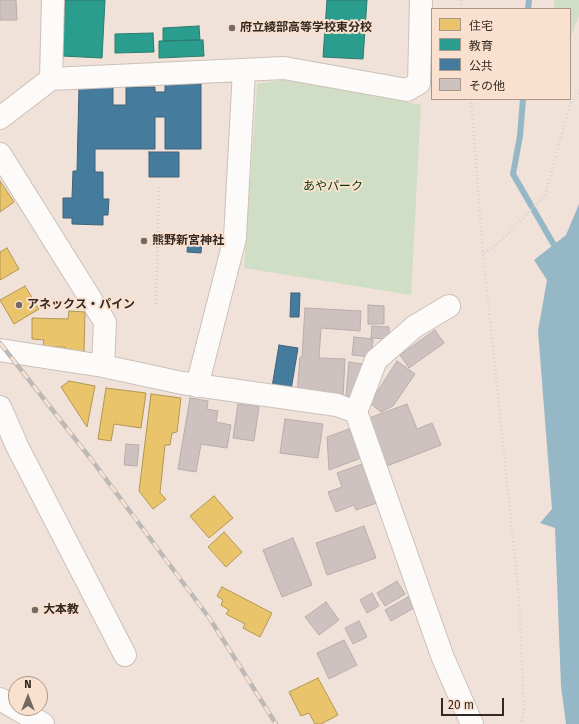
<!DOCTYPE html>
<html>
<head>
<meta charset="utf-8">
<style>
	body { margin:0 }
	#map { position:relative; width:579px; height:724px; overflow:hidden; background:#f0e2d9; font-family:"Fira Sans","Noto Sans JP",sans-serif }
	canvas { display:block }
	.legend { position:absolute; left:431px; top:8px; width:140px; height:92px; box-sizing:border-box; background:#fae1cf; border:1px solid #aa978a; margin:0; padding:5px 7px; list-style:none; font-size:12px; color:#332922 }
	.legend li { display:flex; align-items:center; gap:8px; height:20px }
	.legend b { width:20px; border:1px solid #aa978a }
	.north { position:absolute; left:8px; top:676px; width:40px; height:40px; box-sizing:border-box; background:#fae1cf; border:1px solid #aa978a; border-radius:50%; rotate:0deg; font-size:11px; font-weight:700; line-height:16px; text-align:center; color:#332922 }
	.north::after { content:''; display:block; margin:auto; width:14px; height:18px; background:#756a62; clip-path:polygon(50% 0,100% 100%,50% 72%,0 100%) }
	.scale { position:absolute; left:441px; top:698px; width:63px; height:18px; box-sizing:border-box; border:2px solid #332922; border-top:0; padding-left:5px; font-size:12px; line-height:14px; white-space:nowrap; color:#332922; -webkit-text-stroke:3px #fae1cf; paint-order:stroke }
</style>
</head>
<body>
<div id="map">
<canvas width="579" height="724"></canvas>
<ul class="legend">
<li><b style="height:11px;background:#e9c46a"></b>住宅</li>
<li><b style="height:11px;background:#2a9d8f"></b>教育</li>
<li><b style="height:11px;background:#457b9d"></b>公共</li>
<li><b style="height:11px;background:#cec2c0"></b>その他</li>
</ul>
<div class="north">N</div>
<div class="scale">20 m</div>
</div>
<script>
const g = document.querySelector('canvas').getContext('2d');
g.lineJoin = 'round';
function fill(path, color) {
  g.fillStyle = color;
  g.fill(path, 'evenodd');
}
function poly(rows) {
  const path = new Path2D();
  for (const r of rows) {
    path.moveTo(r[0], r[1]);
    for (let i = 2; i < r.length; i += 2) path.lineTo(r[i], r[i + 1]);
  }
  return path;
}
function strokePath(path, color, width, dash) {
  g.strokeStyle = color;
  g.lineWidth = width;
  g.lineCap = dash ? 'butt' : 'round';
  g.setLineDash(dash || []);
  g.stroke(path);
}
function label(font, color, halo, rows, align = 'center') {
  g.font = font + ' "Fira Sans","Noto Sans JP",sans-serif';
  g.lineWidth = 4;
  g.setLineDash([]);
  g.textBaseline = 'middle';
  g.strokeStyle = halo;
  g.fillStyle = color;
  for (const [text, x, y, turn = 0] of rows) {
    g.save();
    g.translate(x, y);
    g.rotate((+turn || 0) * Math.PI / 180);
    g.textAlign = isNaN(turn) ? turn : align;
    if (halo) g.strokeText(text, 0, 0);
    g.fillText(text, 0, 0);
    g.restore();
  }
}
fill(poly([
	[554,0,579,0,579,16,570,38,570,9,554,9],
	[286,79,421,105,411,295,244,268,257,84]
]), '#d1dec6');
fill(poly([
	[579,204,579,724,566,724,561,686,555,528,540,523,552,509,538,331,547,280,534,260,566,235]
]), '#96b7c5');
const homes = poly([
	[0,181,14,202,0,212,0,181],
	[7,248,19,269,0,280,0,252,7,248],
	[25,286,39,309,14,324,0,300,25,286],
	[69,311,85,312,84,355,65,354,65,347,43,347,44,340,32,339,32,318,68,319,69,311],
	[69,381,95,386,87,427,61,387,69,381],
	[106,388,146,393,141,428,114,424,111,441,98,439,106,388],
	[151,394,181,398,177,432,172,433,170,445,165,445,160,493,166,499,153,509,139,491,151,394],
	[214,496,233,518,209,538,190,516,214,496],
	[224,532,242,552,226,567,208,547,224,532],
	[222,587,272,613,260,637,243,628,245,624,226,614,229,610,221,605,223,600,217,596,222,587],
	[318,678,338,715,321,724,315,724,309,713,301,716,289,692,318,678]
]);
fill(homes, '#e9c46a');
strokePath(homes, '#b29654', 1);
const schools = poly([
	[65,0,105,0,102,58,62,56,65,0],
	[327,0,367,0,363,59,323,57,327,0],
	[199,26,200,40,163,41,163,28,199,26],
	[153,33,154,52,115,53,115,34,153,33],
	[203,40,204,56,159,58,159,41,203,40]
]);
fill(schools, '#2a9d8f');
strokePath(schools, '#2d7a6e', 1);
const public = poly([
	[165,83,201,84,201,149,165,149,165,117,155,117,155,149,95,149,95,172,103,172,103,199,109,199,108,215,103,215,103,225,72,224,72,218,63,218,63,198,72,198,73,171,77,171,79,87,113,87,113,105,126,105,126,87,155,87,155,92,165,92,165,83],
	[149,152,179,152,179,177,149,177,149,152],
	[188,239,202,240,201,253,187,252,188,239],
	[291,293,300,293,299,317,290,317,291,293],
	[279,345,298,348,291,390,272,387,279,345]
]);
fill(public, '#457b9d');
strokePath(public, '#406278', 1);
strokePath(poly([
	[528,9,529,0],
	[523,99,520,136,513,174,558,252]
]), '#96b7c5', 6);
const building = poly([
	[0,0,16,0,17,20,0,20,0,0],
	[368,305,384,306,384,324,368,324,368,305],
	[305,308,361,311,360,331,321,328,319,358,345,359,343,397,297,394,300,357,302,357,305,308],
	[372,326,389,327,389,339,371,338,372,326],
	[435,330,444,343,409,368,400,355,435,330],
	[354,337,373,339,371,357,352,355,354,337],
	[397,361,415,374,393,406,381,412,370,403,397,361],
	[349,362,362,364,359,398,346,396,349,362],
	[190,398,208,401,207,409,218,411,216,422,231,425,227,448,201,444,196,472,178,469,190,398],
	[238,404,259,407,254,441,233,438,238,404],
	[407,404,417,429,432,423,441,445,387,466,369,418,407,404],
	[285,419,323,424,318,458,280,453,285,419],
	[349,429,361,458,329,470,327,437,349,429],
	[126,444,139,445,137,466,124,465,126,444],
	[365,463,380,502,356,510,354,505,336,512,328,492,342,487,337,473,365,463],
	[364,526,376,558,327,575,316,543,364,526],
	[293,538,312,585,282,597,263,550,293,538],
	[397,581,405,594,385,606,377,593,397,581],
	[372,593,379,606,367,613,360,600,372,593],
	[408,597,414,608,391,621,385,610,408,597],
	[326,602,339,620,319,635,305,617,326,602],
	[359,621,367,637,353,644,345,628,359,621],
	[344,640,357,665,329,679,317,653,344,640]
]);
fill(building, '#cec2c0');
strokePath(building, '#b8adab', 1);
const minor = poly([
	[51,79,53,0],
	[0,118,51,79,284,68,407,90,419,83,421,0],
	[0,154,105,322,103,366],
	[0,350,103,366,182,383,337,405,356,412,443,658,472,724],
	[197,386,235,238,244,70],
	[0,407,17,446,125,655],
	[356,412,376,360,414,327,449,306],
	[0,699,43,724]
]);
strokePath(minor, '#cbc0b9', 24);
strokePath(poly([
	[461,0,462,9],
	[471,99,483,254,519,596,524,711,521,724],
	[484,253,500,242,545,195,570,104,579,93],
	[156,304,159,185]
]), '#d4d0ce', 2.5, [1, 3]);
strokePath(minor, '#fdfbf9', 22);
const rail = poly([
	[0,343,94,463,210,619,276,724]
]);
strokePath(rail, '#bcb9b7', 4.5);
strokePath(rail, '#fae1cf', 3, [9]);
for (const [x, y, r, color] of [
	[232,28,4,"#756a62"],
	[144,241,4,"#756a62"],
	[19,305,4,"#756a62"],
	[35,610,4,"#756a62"]
]) {
  const dot = new Path2D();
  dot.arc(x, y, r, 0, 2 * Math.PI);
  g.fillStyle = color;
  g.fill(dot);
  strokePath(dot, '#fae1cf', 1.5);
}
label('bold 12px', '#332922', '#fae1cf', [
	["府立綾部高等学校東分校",240,28],
	["熊野新宮神社",152,241],
	["アネックス・パイン",27,305],
	["大本教",43,610]
], 'left');
label('12px', '#003704', '#fae1cf', [
	["あやパーク",333,187]
]);
</script>
</body>
</html>
